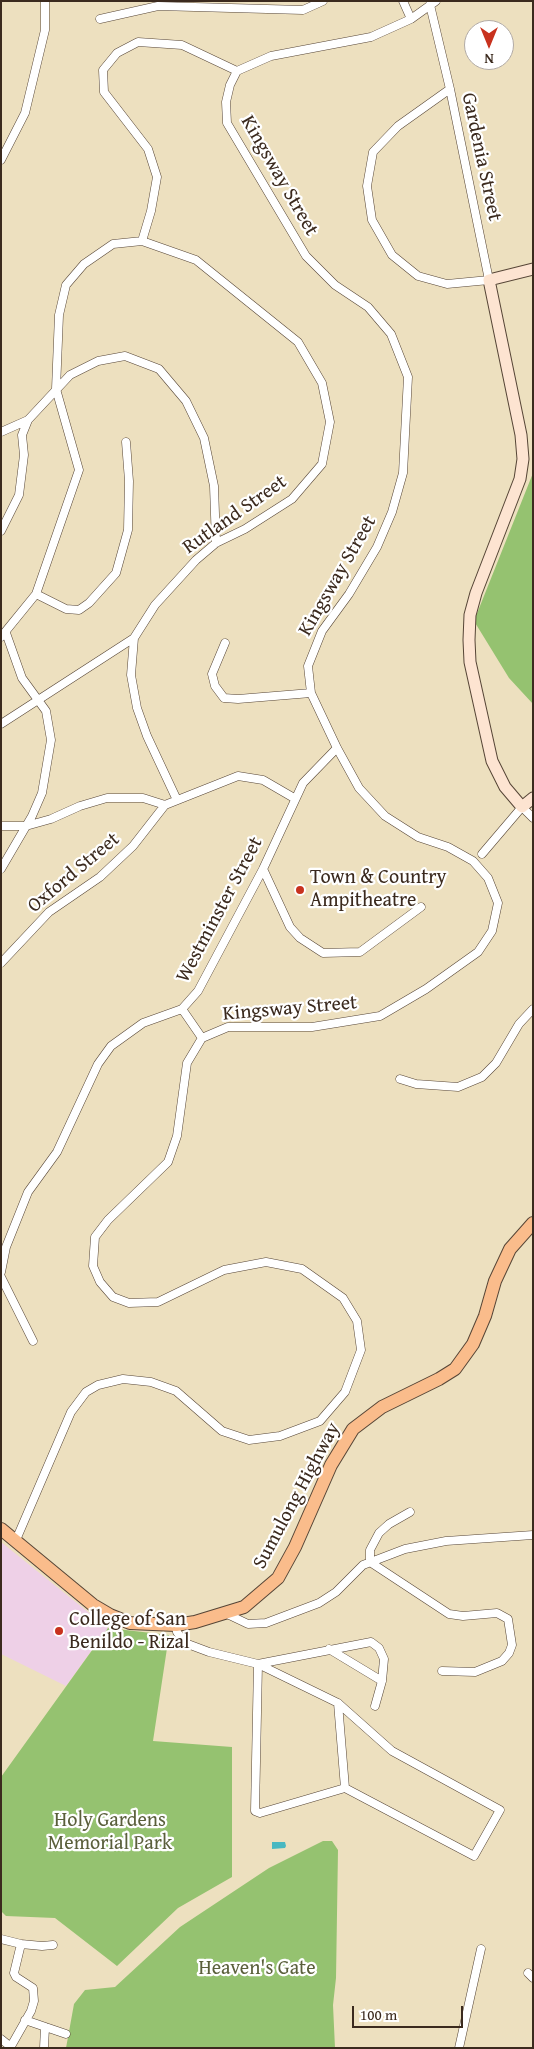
<!DOCTYPE html>
<html>
<head>
<meta charset="utf-8">
<style>
	body { margin:0 }
	#map { position:relative; width:534px; height:2049px; overflow:hidden; background:#ede0bf; font-family:"Gentium Book Plus",serif }
	canvas { display:block }
	.frame { position:absolute; inset:0; border:2px solid #3b2a1e; pointer-events:none }
	.north { position:absolute; left:464px; top:20px; width:50px; height:50px; box-sizing:border-box; background:#fff; border:1px solid #b1aaa5; border-radius:50%; rotate:180deg; font-size:14px; font-weight:700; line-height:20px; text-align:center; color:#3b2a1e }
	.north::after { content:''; display:block; margin:auto; width:18px; height:22px; background:#c8321e; clip-path:polygon(50% 0,100% 100%,50% 72%,0 100%) }
	.scale { position:absolute; left:352px; top:2006px; width:111px; height:22px; box-sizing:border-box; border:2px solid #3b2a1e; border-top:0; padding-left:6px; font-size:15px; line-height:18px; white-space:nowrap; color:#3b2a1e; -webkit-text-stroke:4px #fff; paint-order:stroke }
</style>
</head>
<body>
<div id="map">
<canvas width="534" height="2049"></canvas>
<div class="frame"></div>
<div class="north">N</div>
<div class="scale">100 m</div>
</div>
<script>
const g = document.querySelector('canvas').getContext('2d');
g.lineJoin = 'round';
function fill(path, color) {
  g.fillStyle = color;
  g.fill(path, 'evenodd');
}
function poly(rows) {
  const path = new Path2D();
  for (const r of rows) {
    path.moveTo(r[0], r[1]);
    for (let i = 2; i < r.length; i += 2) path.lineTo(r[i], r[i + 1]);
  }
  return path;
}
function strokePath(path, color, width, dash) {
  g.strokeStyle = color;
  g.lineWidth = width;
  g.lineCap = dash ? 'butt' : 'round';
  g.setLineDash(dash || []);
  g.stroke(path);
}
function label(font, color, halo, rows, align = 'center') {
  g.font = font + ' "Gentium Book Plus",serif';
  g.lineWidth = 4.5;
  g.setLineDash([]);
  g.textBaseline = 'middle';
  g.strokeStyle = halo;
  g.fillStyle = color;
  for (const [text, x, y, turn = 0] of rows) {
    g.save();
    g.translate(x, y);
    g.rotate((+turn || 0) * Math.PI / 180);
    g.textAlign = isNaN(turn) ? turn : align;
    if (halo) g.strokeText(text, 0, 0);
    g.fillText(text, 0, 0);
    g.restore();
  }
}
fill(poly([
	[1,1542,108,1628,66,1686,1,1654]
]), '#eed0e7');
fill(poly([
	[533,473,533,704,509,678,474,621],
	[108,1628,169,1635,153,1741,232,1747,232,1877,178,1908,117,1966,55,1918,6,1916,1,1911,1,1777],
	[323,1841,332,1841,338,1850,336,1978,333,2005,335,2048,66,2048,74,2004,85,1990,115,1987,180,1927,269,1868]
]), '#95c270');
fill(poly([
	[272,1842,285,1842,286,1846,285,1848,272,1849]
]), '#49b8c1');
const street = poly([
	[403,1,411,19],
	[430,5,450,89,489,280,447,284,418,276,392,255,372,220,367,186,373,152,398,126,450,89],
	[100,19,158,6,303,10,323,1],
	[237,71,271,56,371,37,411,19,436,1],
	[1,160,25,113,45,30,45,1],
	[142,241,151,211,157,177,148,149,104,92,103,70,117,53,138,42,182,45,237,71],
	[1,432,28,420,70,375,98,361,125,356,159,369,186,401,204,438,214,486,216,543],
	[1,531,19,495,24,455,22,435,28,420],
	[36,594,66,609,79,610,89,603,116,573,128,530,129,481,126,442],
	[1,637,36,594,79,470,56,389,59,315,66,285,84,264,113,244,142,241,196,260,298,342,322,383,330,422,322,464,292,499,245,529,216,543,196,560,155,605,134,638,131,675,137,708,147,736,177,800],
	[225,643,212,674,215,686,224,698,238,699,311,693],
	[1,724,134,638],
	[1,826,26,826,51,819,80,806,107,798,143,798,165,805,238,776,263,780,294,798],
	[482,854,522,807,533,818],
	[1,869,32,816,42,793,51,740,46,711,22,678,6,633],
	[263,869,290,927,300,938,323,953,360,952,421,907],
	[1,963,49,912,100,877,133,846,165,805],
	[182,1009,202,1038],
	[400,1079,416,1084,458,1087,482,1077,496,1063,519,1024,533,1009],
	[1,1272,6,1247,28,1192,57,1152,98,1064,111,1046,143,1023,182,1009,198,991,263,869,303,783,337,748],
	[1,1277,33,1341],
	[16,1540,71,1412,86,1392,98,1385,123,1379,151,1382,176,1391,222,1431,249,1440,280,1436,320,1421,345,1392,361,1350,357,1321,343,1298,302,1269,266,1262,224,1270,158,1302,129,1303,113,1297,100,1282,93,1266,95,1237,108,1220,168,1162,177,1136,187,1063,202,1038,228,1027,312,1027,380,1016,426,989,478,952,492,931,498,903,488,878,473,861,448,847,418,837,385,816,359,788,337,748,311,693,308,666,322,631,349,594,377,547,392,512,403,473,408,377,391,334,368,307,335,285,306,256,227,123,226,102,230,85,237,71],
	[370,1562,449,1614,463,1616,497,1613,508,1619,512,1645,509,1653,502,1661,475,1672,442,1671],
	[370,1562,370,1550,379,1533,389,1524,410,1512],
	[227,1614,248,1624,266,1623,319,1603,336,1592,363,1565,405,1549,446,1541,533,1535],
	[176,1625,177,1632,185,1643,209,1652,258,1664,338,1703,392,1751,500,1810,474,1856,345,1788,338,1703],
	[329,1649,382,1681],
	[345,1788,260,1813,255,1811,258,1664,371,1642,379,1648,384,1659,382,1681,375,1706],
	[1,1939,21,1944,14,1973,16,1977,33,1988,34,2001,31,2011,10,2048],
	[21,1944,42,1946,53,1945],
	[528,1973,533,1978],
	[25,2020,66,2034],
	[1,2039,11,2047],
	[44,2048,45,2027],
	[459,2048,481,1949]
]);
const secondary = poly([
	[533,269,489,280,521,435,523,459,520,479,476,593,470,615,469,640,470,662,492,761,505,787,522,807,533,798]
]);
const primary = poly([
	[1,1529,93,1605,110,1615,130,1623,176,1625,195,1622,244,1607,278,1578,295,1547,331,1465,353,1429,382,1407,439,1379,455,1369,473,1344,485,1316,495,1281,510,1249,533,1223]
]);
strokePath(street, '#564536', 9);
strokePath(secondary, '#564536', 13);
strokePath(primary, '#564536', 14);
strokePath(street, '#fff', 8);
strokePath(secondary, '#fde4d1', 11);
strokePath(primary, '#fabc8b', 12);
for (const [x, y, r, color] of [
	[300,890,5,"#c8321e"],
	[59,1631,5,"#c8321e"]
]) {
  const dot = new Path2D();
  dot.arc(x, y, r, 0, 2 * Math.PI);
  g.fillStyle = color;
  g.fill(dot);
  strokePath(dot, '#fff', 2);
}
label('20px', '#3b2a1e', '#fff', [
	["Gardenia Street",481,157,78],
	["Kingsway Street",279,176,60],
	["Rutland Street",235,515,-35],
	["Kingsway Street",338,576,-60],
	["Oxford Street",74,873,-40],
	["Westminster Street",220,910,-62],
	["Kingsway Street",290,1009,-5],
	["Sumulong Highway",297,1496,-62]
]);
label('20px', '#3b2a1e', '#fff', [
	["Town & Country",310,878],
	["Ampitheatre",310,901],
	["College of San",69,1620],
	["Benildo - Rizal",69,1643]
], 'left');
label('20px', '#5a5f3b', '#fff', [
	["Holy Gardens",110,1821],
	["Memorial Park",110,1844],
	["Heaven's Gate",257,1969]
]);
</script>
</body>
</html>
